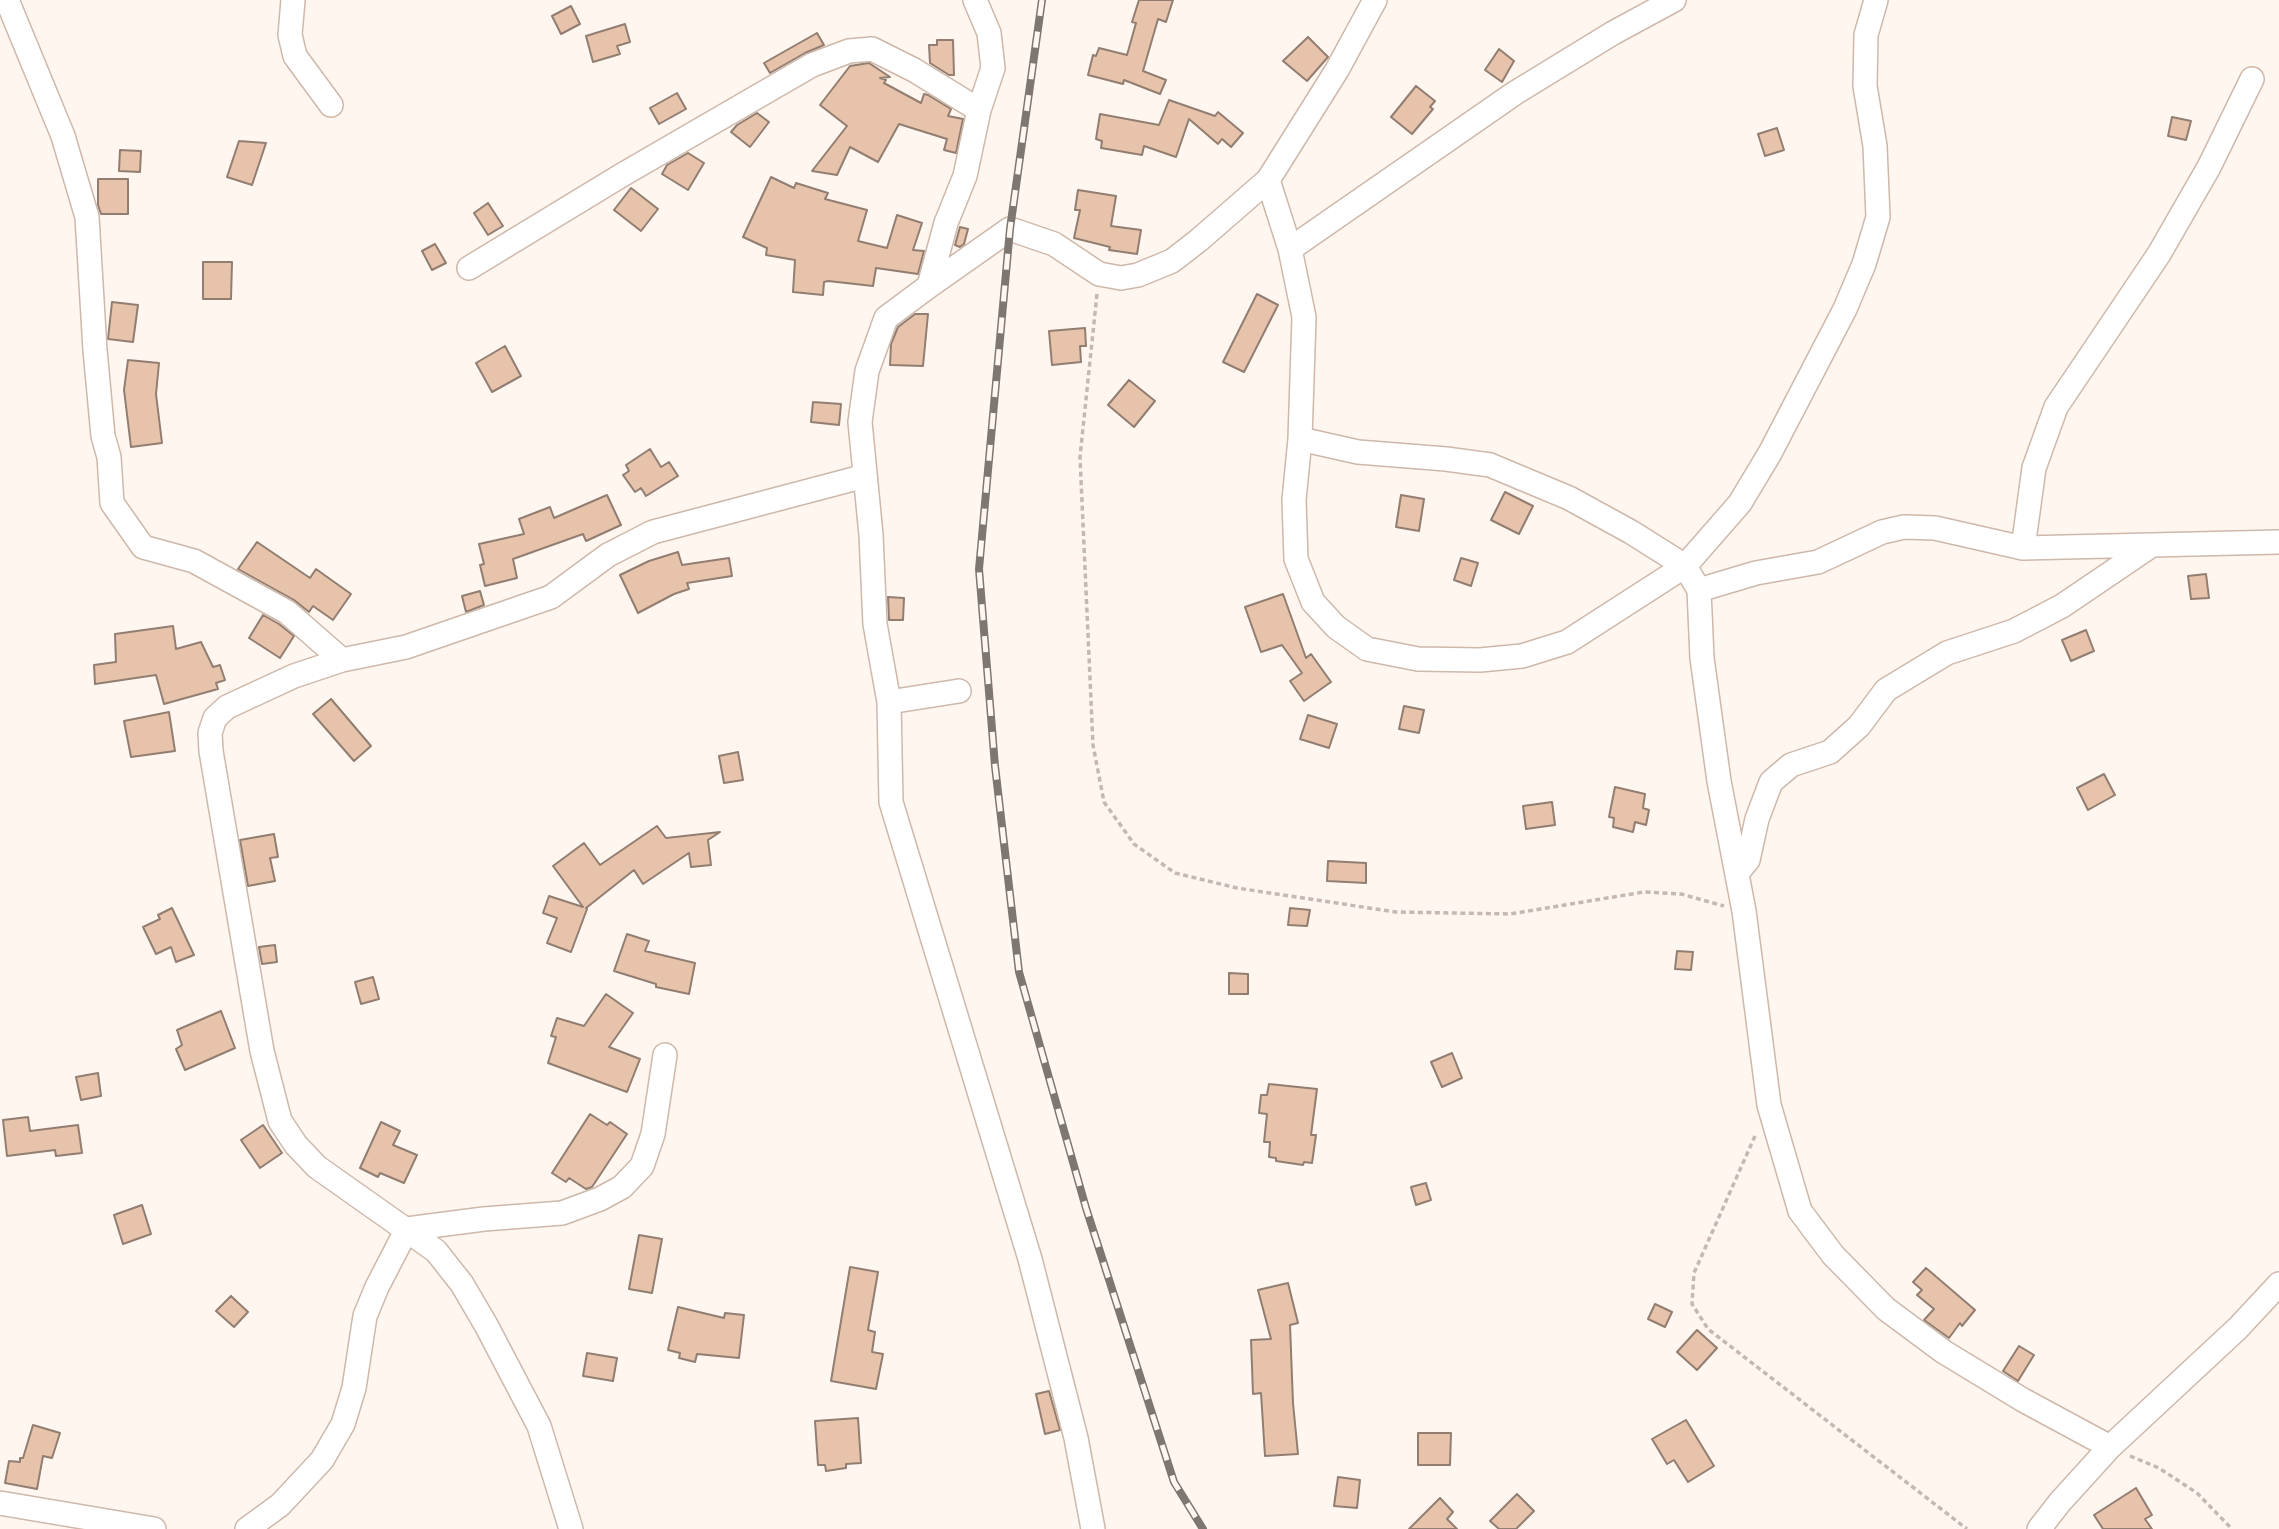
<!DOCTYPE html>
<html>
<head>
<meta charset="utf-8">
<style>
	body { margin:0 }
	canvas { display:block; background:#fff6f0 }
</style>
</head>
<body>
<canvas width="2279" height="1529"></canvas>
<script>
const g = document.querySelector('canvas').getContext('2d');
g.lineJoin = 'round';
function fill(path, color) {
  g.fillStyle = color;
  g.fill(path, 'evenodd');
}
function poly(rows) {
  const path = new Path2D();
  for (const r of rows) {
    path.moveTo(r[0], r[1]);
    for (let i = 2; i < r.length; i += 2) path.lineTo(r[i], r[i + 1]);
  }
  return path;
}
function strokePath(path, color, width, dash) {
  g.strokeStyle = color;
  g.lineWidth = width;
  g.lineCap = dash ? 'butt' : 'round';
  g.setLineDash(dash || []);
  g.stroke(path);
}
const building = poly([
	[1139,0,1173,0,1166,22,1158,19,1143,71,1166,80,1160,94,1124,80,1123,84,1088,75,1093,55,1096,56,1099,48,1127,55,1136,23,1132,22,1139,0],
	[571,6,580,24,561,34,552,16,571,6],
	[625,24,630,42,617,46,620,54,593,62,586,36,625,24],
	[817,33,824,45,805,53,770,73,764,63,817,33],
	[1308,37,1328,57,1307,81,1283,61,1308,37],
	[937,40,953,40,954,75,949,75,930,63,929,45,937,45,937,40],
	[1499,49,1514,61,1502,82,1485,70,1499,49],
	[869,63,890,77,880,78,886,80,884,83,921,103,924,94,928,95,951,109,948,116,963,119,956,153,944,150,947,139,899,124,878,162,850,147,837,175,812,171,847,126,820,105,850,66,869,63],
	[1416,86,1435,101,1430,107,1433,109,1412,134,1391,117,1416,86],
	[677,93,686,109,659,124,650,108,677,93],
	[1169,100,1215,116,1218,112,1243,133,1231,147,1222,139,1218,144,1189,119,1176,157,1144,146,1142,155,1101,148,1102,141,1096,139,1100,114,1159,125,1169,100],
	[757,113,769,122,750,147,731,132,737,125,757,113],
	[2172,117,2191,121,2186,140,2168,136,2172,117],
	[1777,128,1784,150,1765,156,1758,134,1777,128],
	[239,141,266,143,252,185,227,177,239,141],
	[120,150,141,151,140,172,119,171,120,150],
	[688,153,704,163,688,190,662,174,667,165,688,153],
	[771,177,794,188,796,183,828,193,825,199,867,210,858,241,887,248,897,215,922,223,913,250,924,251,918,274,876,268,873,286,828,281,824,282,823,295,793,292,795,260,766,255,767,248,743,237,771,177],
	[98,179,128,179,128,214,101,214,98,205,98,179],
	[631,188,658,209,641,231,614,210,631,188],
	[1078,190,1116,196,1111,226,1141,230,1137,254,1109,250,1110,247,1074,238,1080,210,1075,210,1078,190],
	[488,203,503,226,488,235,474,213,488,203],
	[960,227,968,229,964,244,960,247,955,245,960,227],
	[435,244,446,263,432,270,422,251,435,244],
	[203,262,232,262,231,299,203,299,203,262],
	[1257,294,1278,305,1244,372,1223,362,1257,294],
	[112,302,138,305,133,342,108,339,112,302],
	[915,314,928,314,923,366,890,365,891,344,898,327,915,314],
	[1085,328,1086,346,1080,346,1081,362,1052,365,1049,331,1085,328],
	[505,346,521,376,492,392,476,363,505,346],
	[128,360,159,363,156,394,162,443,131,447,124,390,128,360],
	[1129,380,1155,401,1134,427,1108,405,1129,380],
	[813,402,841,404,839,425,811,422,813,402],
	[650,449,661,467,669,462,678,476,646,496,641,488,635,492,623,475,629,471,626,465,650,449],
	[1505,492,1533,506,1519,534,1491,520,1505,492],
	[607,495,621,525,586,541,583,534,513,559,517,578,485,586,480,565,484,564,479,544,524,534,519,519,550,507,554,518,607,495],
	[1401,495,1424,499,1419,531,1396,527,1401,495],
	[257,542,310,578,316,569,351,594,333,620,313,606,309,612,294,600,238,569,257,542],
	[678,552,682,565,729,558,732,576,687,583,689,589,674,594,638,613,620,575,649,561,678,552],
	[1461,558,1478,563,1471,586,1454,580,1461,558],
	[2206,574,2209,598,2191,599,2188,576,2206,574],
	[480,591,484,605,466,612,462,596,480,591],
	[1283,594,1306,658,1311,654,1331,682,1304,701,1290,681,1302,673,1282,645,1261,652,1245,607,1283,594],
	[888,597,904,598,903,620,889,620,888,597],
	[263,615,279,624,294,636,280,658,249,638,263,615],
	[173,626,176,649,201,642,213,667,220,665,225,680,216,683,218,689,164,704,156,675,95,684,94,665,116,662,115,634,173,626],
	[2086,630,2094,651,2071,661,2062,640,2086,630],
	[331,699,371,746,354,761,313,714,331,699],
	[1404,706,1424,710,1419,733,1399,729,1404,706],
	[169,712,175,751,131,757,124,721,169,712],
	[1308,715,1337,724,1329,748,1300,739,1308,715],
	[738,752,743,780,724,783,719,756,738,752],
	[2104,774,2115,795,2088,810,2077,788,2104,774],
	[1615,787,1645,794,1643,808,1649,810,1646,825,1635,822,1633,832,1613,827,1614,818,1609,817,1615,787],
	[1552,802,1555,825,1526,829,1523,806,1552,802],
	[657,826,666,838,720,832,708,840,711,865,691,867,689,853,643,884,634,870,586,908,587,909,571,952,547,943,557,918,543,913,549,896,583,907,553,866,584,843,600,865,657,826],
	[274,834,278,857,270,858,275,881,248,886,240,840,274,834],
	[1328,861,1366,863,1366,883,1327,881,1328,861],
	[172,908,194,955,176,962,171,947,156,954,143,927,160,919,158,915,172,908],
	[1290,908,1310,910,1307,926,1288,925,1290,908],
	[627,934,649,941,645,951,695,963,689,994,656,987,656,984,614,971,627,934],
	[275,945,277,962,262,964,259,947,275,945],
	[1677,951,1693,952,1691,970,1675,969,1677,951],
	[1229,973,1248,974,1248,994,1229,994,1229,973],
	[373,977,379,999,361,1004,355,982,373,977],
	[606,994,633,1013,609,1047,640,1059,627,1092,548,1063,556,1037,551,1036,557,1018,584,1026,606,994],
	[221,1011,235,1048,185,1070,176,1049,182,1045,177,1030,221,1011],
	[1452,1053,1462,1078,1442,1087,1431,1062,1452,1053],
	[98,1073,101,1096,81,1100,76,1077,98,1073],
	[1269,1084,1317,1089,1311,1135,1316,1135,1312,1163,1304,1162,1303,1165,1276,1161,1276,1158,1269,1157,1270,1142,1264,1142,1267,1114,1259,1113,1261,1095,1267,1095,1269,1084],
	[590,1114,607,1125,610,1122,627,1134,592,1187,586,1189,569,1178,566,1182,552,1173,590,1114],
	[28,1117,30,1131,78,1125,82,1153,56,1156,55,1150,7,1156,3,1120,28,1117],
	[381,1122,400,1131,393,1145,417,1155,404,1183,380,1173,378,1177,360,1168,381,1122],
	[263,1125,282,1153,260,1168,241,1140,263,1125],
	[1426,1183,1431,1200,1416,1205,1411,1187,1426,1183],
	[142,1205,151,1234,123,1244,114,1215,142,1205],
	[639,1235,662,1239,652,1293,629,1289,639,1235],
	[850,1267,878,1272,868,1330,875,1332,872,1352,883,1354,876,1389,831,1381,850,1267],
	[1926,1268,1975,1310,1962,1326,1960,1323,1949,1338,1924,1320,1934,1309,1917,1295,1922,1290,1913,1282,1926,1268],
	[1288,1283,1298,1323,1290,1325,1293,1403,1298,1454,1265,1456,1261,1393,1253,1394,1251,1340,1271,1339,1258,1290,1288,1283],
	[231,1296,248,1312,234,1327,216,1311,231,1296],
	[1655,1304,1672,1312,1665,1327,1648,1319,1655,1304],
	[678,1307,724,1318,725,1313,744,1315,739,1358,697,1354,695,1362,679,1358,680,1353,668,1350,678,1307],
	[1697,1330,1717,1348,1697,1370,1677,1352,1697,1330],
	[2019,1346,2034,1355,2018,1381,2003,1371,2019,1346],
	[587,1353,617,1358,613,1381,583,1376,587,1353],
	[1049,1391,1060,1430,1045,1434,1036,1394,1049,1391],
	[858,1418,861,1463,846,1464,846,1468,826,1471,825,1465,818,1465,815,1421,858,1418],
	[1686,1420,1714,1466,1688,1482,1674,1460,1667,1464,1652,1439,1686,1420],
	[33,1425,60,1433,52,1458,43,1456,37,1489,5,1483,9,1461,20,1462,20,1458,23,1458,33,1425],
	[1418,1433,1451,1433,1450,1465,1418,1465,1418,1433],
	[1338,1477,1360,1480,1357,1508,1334,1506,1338,1477],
	[2136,1488,2152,1515,2145,1519,2152,1529,2103,1529,2094,1515,2136,1488],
	[1517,1494,1534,1511,1516,1529,1499,1529,1490,1521,1517,1494],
	[1440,1498,1453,1512,1447,1519,1457,1529,1409,1529,1440,1498]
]);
fill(building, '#e7c3ac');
strokePath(building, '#927e71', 2);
const street = poly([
	[7,0,63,136,87,217,95,350,103,436,109,457,112,503,143,547,194,561,287,612,342,660],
	[293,0,290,35,295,56,331,105],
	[975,0,989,33,993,68,979,110,965,176,946,223,929,286,886,318,867,371,860,422,871,535,875,624,889,702,891,802,1030,1259,1076,1438,1093,1529],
	[1268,180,1290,249,1304,317,1300,439,1294,500,1296,559,1313,602,1336,627,1367,649,1418,659,1480,660,1522,656,1567,642,1685,566,1740,503,1770,453,1845,309,1864,264,1878,217,1875,146,1865,86,1866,35,1876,0],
	[1290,249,1515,93,1613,33,1674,0],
	[469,268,622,175,812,65,849,51,872,49,914,70,979,110],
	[929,286,1010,229,1054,244,1099,274,1121,278,1138,275,1172,261,1199,240,1268,180,1337,70,1375,0],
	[1300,439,1358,452,1446,459,1490,465,1569,498,1631,532,1685,566,1699,590,1702,658,1719,781,1744,911,1769,1105,1800,1211,1833,1255,1886,1309,1944,1352,2023,1400,2110,1447],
	[2023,548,2034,468,2056,407,2159,254,2209,167,2252,79],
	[1699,590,1756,573,1818,562,1882,532,1904,527,1935,528,2023,548,2279,542],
	[889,702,959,691],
	[1738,872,1748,860,1757,819,1771,782,1791,765,1830,752,1859,726,1886,690,1947,653,2014,631,2062,606,2152,545],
	[0,1503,154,1529],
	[247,1529,280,1505,322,1460,343,1424,354,1388,365,1316,377,1287,407,1229,484,1219,562,1213,600,1199,622,1187,642,1166,653,1134,665,1055],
	[571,1529,539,1426,486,1325,462,1284,436,1251,317,1167,296,1145,280,1121,262,1051,211,751,210,733,215,718,227,707,294,676,342,660,406,647,551,597,608,555,653,532,865,476],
	[2039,1529,2060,1502,2110,1447,2238,1328,2279,1284]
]);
strokePath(street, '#ceb8aa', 26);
strokePath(poly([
	[1097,294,1080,457,1093,745,1104,802,1134,844,1175,873,1237,888,1396,912,1510,914,1644,892,1681,894,1724,906],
	[1755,1136,1694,1273,1692,1304,1708,1329,1967,1529],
	[2130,1456,2159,1468,2197,1493,2232,1529]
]), '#c2b9b3', 3.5, [5, 3.5]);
strokePath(street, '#fff', 23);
const rail = poly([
	[1042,0,1010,229,979,569,995,766,1019,972,1086,1208,1174,1482,1203,1529]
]);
strokePath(rail, '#7e7670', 8);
strokePath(rail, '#fff6f0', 5, [16]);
</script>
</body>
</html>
